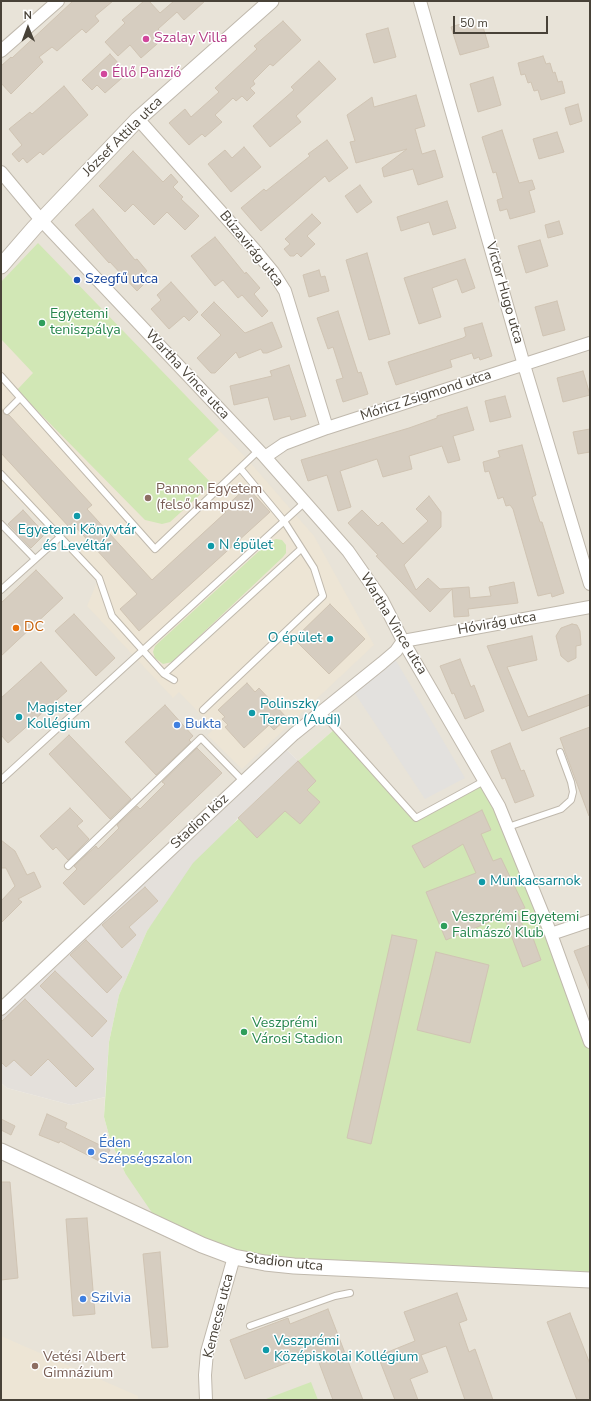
<!DOCTYPE html>
<html>
<head>
<meta charset="utf-8">
<style>
	body { margin:0 }
	#map { position:relative; width:591px; height:1401px; overflow:hidden; background:#f4f1ea; font-family:"Nunito Sans",sans-serif }
	canvas { display:block }
	.frame { position:absolute; inset:0; border:2px solid #484238; pointer-events:none }
	.north { position:absolute; left:8px; top:8px; width:40px; height:40px; -webkit-text-stroke:3px #fff; paint-order:stroke; rotate:359deg; font-size:11px; font-weight:700; line-height:16px; text-align:center; color:#484238 }
	.north::after { content:''; display:block; margin:auto; width:14px; height:18px; background:#484238; clip-path:polygon(50% 0,100% 100%,50% 72%,0 100%) }
	.scale { position:absolute; left:453px; top:16px; width:95px; height:18px; box-sizing:border-box; border:2px solid #484238; border-top:0; padding-left:5px; font-size:12px; line-height:14px; white-space:nowrap; color:#484238; -webkit-text-stroke:3px #fff; paint-order:stroke }
</style>
</head>
<body>
<div id="map">
<canvas width="591" height="1401"></canvas>
<div class="frame"></div>
<div class="north">N</div>
<div class="scale">50 m</div>
</div>
<script>
const g = document.querySelector('canvas').getContext('2d');
g.lineJoin = 'round';
function fill(path, color) {
  g.fillStyle = color;
  g.fill(path, 'evenodd');
}
function poly(rows) {
  const path = new Path2D();
  for (const r of rows) {
    path.moveTo(r[0], r[1]);
    for (let i = 2; i < r.length; i += 2) path.lineTo(r[i], r[i + 1]);
  }
  return path;
}
function strokePath(path, color, width, dash) {
  g.strokeStyle = color;
  g.lineWidth = width;
  g.lineCap = dash ? 'butt' : 'round';
  g.setLineDash(dash || []);
  g.stroke(path);
}
function label(font, color, halo, rows, align = 'center') {
  g.font = font + ' "Nunito Sans",sans-serif';
  g.lineWidth = 3;
  g.setLineDash([]);
  g.textBaseline = 'middle';
  g.strokeStyle = halo;
  g.fillStyle = color;
  for (const [text, x, y, turn = 0] of rows) {
    g.save();
    g.translate(x, y);
    g.rotate((+turn || 0) * Math.PI / 180);
    g.textAlign = isNaN(turn) ? turn : align;
    if (halo) g.strokeText(text, 0, 0);
    g.fillText(text, 0, 0);
    g.restore();
  }
}
fill(poly([
	[1,1,590,1,590,1042,417,819,336,728,298,761,282,745,1,1009],
	[1,1083,7,1088,71,1105,105,1097,104,1117,110,1139,125,1173,590,1280,590,1400,1,1400]
]), '#e8e3d8');
fill(poly([
	[282,745,298,761,238,818,147,931,119,995,109,1042,105,1097,71,1105,7,1088,1,1083,1,1009]
]), '#e4e0db');
fill(poly([
	[38,243,248,460,314,536,374,645,242,769,207,735,214,729,179,692,173,698,87,606,97,582,1,482,1,282],
	[1,1336,138,1396,138,1400,1,1400]
]), '#ede5d5');
fill(poly([
	[38,243,219,430,188,459,212,484,170,522,162,524,145,520,17,390,33,373,1,339,1,282],
	[276,539,282,540,286,545,286,553,283,557,172,662,163,664,155,658,153,652,155,646,269,542],
	[336,728,417,819,484,780,590,1042,590,1280,265,1263,159,1223,125,1173,110,1139,104,1117,109,1042,119,995,147,931,193,863,298,761],
	[311,1382,318,1400,267,1400,266,1399]
]), '#d1e7b5');
fill(poly([
	[395,659,465,778,425,799,354,692]
]), '#e3e1de');
const building = poly([
	[73,1,113,1,95,16,99,21,86,33,82,29,57,51,52,47,39,57,43,62,11,94,1,83,1,66,11,57,12,58,73,1],
	[144,1,149,1,160,13,174,1,205,1,184,20,177,12,158,29,165,37,141,58,130,45,118,56,105,42,125,23,122,20,144,1],
	[473,20,476,29,483,27,489,47,460,55,451,27,473,20],
	[283,21,301,40,273,66,270,64,253,81,255,84,250,88,255,93,247,101,242,96,236,101,233,98,215,115,222,122,205,137,202,134,189,145,169,123,185,109,191,117,219,92,215,88,257,49,254,46,283,21],
	[388,28,396,57,374,63,366,34,388,28],
	[110,54,120,65,115,70,122,78,105,93,97,85,92,90,82,80,110,54],
	[543,56,546,64,550,63,553,73,555,72,558,82,562,81,565,93,541,100,538,90,534,91,531,82,528,83,525,74,521,75,518,63,543,56],
	[319,61,336,79,296,116,301,122,270,147,253,126,294,90,291,87,319,61],
	[493,77,501,105,478,112,470,84,493,77],
	[64,86,88,115,43,155,40,152,27,163,23,158,19,162,12,154,22,145,9,129,30,112,32,114,64,86],
	[416,95,425,126,415,129,422,154,435,150,443,177,418,185,413,169,384,177,382,168,407,149,356,163,350,142,355,141,347,115,372,97,374,107,416,95],
	[578,104,582,121,570,125,565,108,578,104],
	[502,130,519,183,532,180,535,189,529,191,535,212,510,219,507,209,500,211,497,200,503,198,496,172,493,173,482,137,502,130],
	[557,132,564,152,539,159,533,139,557,132],
	[327,140,348,168,329,182,325,176,261,231,241,208,264,189,266,191,310,156,308,154,327,140],
	[244,147,261,167,231,192,208,164,225,150,232,158,244,147],
	[133,151,163,182,171,174,178,182,173,187,183,197,181,199,199,216,185,230,167,212,154,225,133,204,125,212,99,186,133,151],
	[360,185,372,202,357,213,345,196,360,185],
	[447,201,456,228,433,235,429,222,401,231,397,217,447,201],
	[93,209,135,260,137,259,147,271,141,277,146,282,137,291,110,262,109,263,75,225,93,209],
	[312,214,321,223,307,236,315,244,301,257,297,253,294,256,290,256,284,249,290,244,285,239,312,214],
	[559,221,563,234,548,238,545,225,559,221],
	[215,237,245,274,246,272,260,288,254,294,268,311,262,317,242,295,238,298,223,280,215,286,191,256,215,237],
	[540,240,548,266,526,273,518,246,540,240],
	[367,253,390,334,369,340,346,260,367,253],
	[465,259,475,288,462,293,457,279,432,288,441,317,419,324,404,278,465,259],
	[319,270,321,277,325,276,329,291,309,297,303,275,319,270],
	[171,282,198,312,189,321,184,316,169,329,151,309,161,300,157,295,171,282],
	[557,301,565,330,543,336,535,307,557,301],
	[214,302,245,333,272,322,282,347,267,353,263,353,261,349,239,358,236,352,215,373,211,373,197,358,221,335,201,315,214,302],
	[338,311,358,373,361,372,368,394,343,402,336,380,343,378,333,347,328,349,317,318,338,311],
	[482,323,492,356,480,360,479,357,474,359,472,353,450,360,452,367,396,385,388,362,463,338,466,336,464,328,482,323],
	[289,365,306,416,291,420,290,416,274,420,268,397,234,405,230,386,272,376,270,371,289,365],
	[583,371,590,395,563,402,557,378,583,371],
	[505,396,511,417,490,422,485,401,505,396],
	[1,407,4,414,9,415,92,505,87,509,152,580,226,512,223,509,247,487,270,512,139,631,120,609,137,594,72,523,69,527,1,453,1,407],
	[467,407,474,430,453,436,460,460,448,463,442,446,409,456,412,469,383,477,377,459,340,471,351,507,338,511,327,475,308,481,301,460,409,428,437,418,437,416,467,407],
	[590,429,590,452,578,454,573,432,590,429],
	[522,445,536,495,532,497,540,522,542,522,564,593,552,597,551,593,538,596,513,509,510,505,506,506,503,497,498,499,489,471,485,472,483,462,500,457,498,451,522,445],
	[429,496,441,512,441,527,404,565,416,590,428,578,440,589,469,587,470,598,491,596,489,587,514,582,518,603,468,609,469,616,454,617,452,589,430,612,376,556,378,555,348,523,362,510,378,526,382,522,403,544,428,521,416,509,429,496],
	[23,510,45,534,31,548,8,524,23,510],
	[36,570,63,598,1,656,1,603,36,570],
	[330,604,365,639,329,674,294,639,330,604],
	[74,614,115,658,96,676,55,631,74,614],
	[572,624,577,625,580,631,581,645,576,646,576,658,568,662,561,656,556,636,561,628,572,624],
	[532,636,537,660,507,667,528,717,590,694,590,705,522,731,487,646,532,636],
	[460,659,471,687,474,685,484,711,465,719,454,693,452,694,440,666,460,659],
	[41,662,67,691,8,743,1,735,1,698,41,662],
	[247,683,255,692,259,688,287,718,274,730,269,725,244,748,225,727,228,725,222,719,225,717,218,710,247,683],
	[165,705,193,736,189,740,191,742,156,775,125,742,165,705],
	[590,727,590,816,589,816,560,738,590,727],
	[69,735,131,799,110,819,49,754,69,735],
	[510,743,521,771,524,770,534,796,515,803,505,778,502,779,491,751,510,743],
	[197,748,222,773,84,905,63,883,77,869,74,866,96,846,98,849,119,828,117,825,137,806,140,809,165,784,162,782,197,748],
	[298,761,316,781,307,790,320,802,300,824,285,811,257,838,238,818,298,761],
	[70,808,83,821,77,826,89,839,68,860,56,847,53,850,40,836,70,808],
	[482,810,491,830,481,834,493,861,501,858,525,908,517,911,528,939,533,938,541,960,523,967,504,916,446,940,426,892,476,873,463,844,424,868,412,846,482,810],
	[1,840,15,851,27,875,34,872,41,887,18,899,22,902,1,923,1,901,15,886,6,868,1,868,1,840],
	[145,887,158,901,129,927,136,935,122,948,102,925,145,887],
	[392,935,417,940,371,1144,347,1138,392,935],
	[86,940,122,977,107,993,70,955,86,940],
	[590,945,590,991,574,951,590,945],
	[436,952,489,965,470,1043,417,1030,436,952],
	[55,971,107,1021,92,1037,40,986,55,971],
	[25,999,94,1069,76,1087,48,1059,31,1076,14,1060,6,1067,1,1062,1,1022,25,999],
	[47,1114,67,1123,65,1128,110,1150,103,1163,60,1141,59,1143,39,1135,47,1114],
	[1,1119,15,1126,11,1135,1,1130,1,1119],
	[1,1182,10,1182,18,1278,1,1280,1,1182],
	[87,1218,95,1314,73,1316,66,1219,87,1218],
	[160,1252,168,1347,152,1348,143,1254,160,1252],
	[457,1293,467,1320,459,1323,469,1352,475,1349,493,1400,465,1400,446,1346,421,1355,428,1372,410,1379,418,1400,395,1400,378,1356,415,1341,404,1312,457,1293],
	[328,1309,363,1400,333,1400,315,1352,245,1379,230,1340,288,1318,290,1324,328,1309],
	[570,1313,590,1364,590,1400,577,1400,547,1322,570,1313]
]);
fill(building, '#d6cdc0');
strokePath(building, '#d0c4b3', 1);
const service = poly([
	[1,376,155,549,259,450],
	[7,411,20,398],
	[1,474,99,578,112,616,164,674,174,680],
	[1,524,35,559],
	[1,590,60,537],
	[164,674,301,549],
	[203,710,323,596,314,568,284,521,240,468],
	[322,713,416,818,484,781],
	[1,780,305,502],
	[508,827,561,809,571,800,573,792,571,782,560,752],
	[68,866,201,738,243,781],
	[250,1326,335,1296,350,1293]
]);
const minor = poly([
	[420,1,524,365,590,584],
	[1,51,58,1],
	[138,119,254,249,273,272,285,291,327,428],
	[1,172,41,220,265,457,348,551,382,600,403,641,499,806,551,934,590,1042],
	[265,457,284,444,327,428,590,343],
	[403,641,590,607],
	[551,934,590,921],
	[1,1009,294,734,382,663,396,651,403,641],
	[206,1400,205,1375,207,1352,234,1257]
]);
const tertiary = poly([
	[1,266,34,228,138,119,271,1],
	[1,1151,202,1245,234,1257,265,1263,294,1266,590,1280]
]);
strokePath(service, '#c0b9ad', 8);
strokePath(minor, '#c0b9ad', 14);
strokePath(tertiary, '#c0b9ad', 17);
strokePath(service, '#fff', 6);
strokePath(minor, '#fff', 12);
strokePath(tertiary, '#fff', 15);
for (const [x, y, r, color] of [
	[146,39,4,"#d1479c"],
	[104,74,4,"#d1479c"],
	[77,280,4,"#1a4fb4"],
	[42,323,4,"#2e9e5b"],
	[148,498,4,"#8d6e63"],
	[77,516,4,"#0f9aa8"],
	[211,546,4,"#0f9aa8"],
	[16,628,4,"#e8710a"],
	[330,639,4,"#0f9aa8"],
	[252,713,4,"#0f9aa8"],
	[19,717,4,"#0f9aa8"],
	[177,725,4,"#3f7fe0"],
	[482,882,4,"#0f9aa8"],
	[444,926,4,"#2e9e5b"],
	[244,1032,4,"#2e9e5b"],
	[91,1152,4,"#3f7fe0"],
	[83,1299,4,"#3f7fe0"],
	[266,1350,4,"#0f9aa8"],
	[35,1366,4,"#8d6e63"]
]) {
  const dot = new Path2D();
  dot.arc(x, y, r, 0, 2 * Math.PI);
  g.fillStyle = color;
  g.fill(dot);
  strokePath(dot, '#fff', 1.5);
}
label('14px', '#b23c85', '#fff', [
	["Szalay Villa",154,39],
	["Éllő Panzió",112,74]
], 'left');
label('14px', '#484238', '#fff', [
	["József Attila utca",123,137,-45],
	["Búzavirág utca",251,249,51],
	["Victor Hugo utca",504,293,74],
	["Wartha Vince utca",187,375,47],
	["Móricz Zsigmond utca",426,396,-18],
	["Wartha Vince utca",393,624,59],
	["Hóvirág utca",497,624,-10],
	["Stadion köz",200,822,-43],
	["Stadion utca",284,1263,6],
	["Kemecse utca",219,1316,-76]
]);
label('14px', '#164399', '#fff', [
	["Szegfű utca",85,280]
], 'left');
label('14px', '#27864d', '#fff', [
	["Egyetemi",50,315],
	["teniszpálya",50,331],
	["Veszprémi Egyetemi",452,918],
	["Falmászó Klub",452,934],
	["Veszprémi",252,1024],
	["Városi Stadion",252,1040]
], 'left');
label('14px', '#785e54', '#fff', [
	["Pannon Egyetem",156,490],
	["(felső kampusz)",156,506],
	["Vetési Albert",43,1358],
	["Gimnázium",43,1374]
], 'left');
label('14px', '#0d838f', '#fff', [
	["Egyetemi Könyvtár",77,531,"center"],
	["és Levéltár",77,547,"center"],
	["N épület",219,546],
	["O épület",322,639,"right"],
	["Polinszky",260,705],
	["Terem (Audi)",260,721],
	["Magister",27,709],
	["Kollégium",27,725],
	["Munkacsarnok",490,882],
	["Veszprémi",274,1342],
	["Középiskolai Kollégium",274,1358]
], 'left');
label('14px', '#c56008', '#fff', [
	["DC",24,628]
], 'left');
label('14px', '#366cbe', '#fff', [
	["Bukta",185,725],
	["Éden",99,1144],
	["Szépségszalon",99,1160],
	["Szilvia",91,1299]
], 'left');
</script>
</body>
</html>
